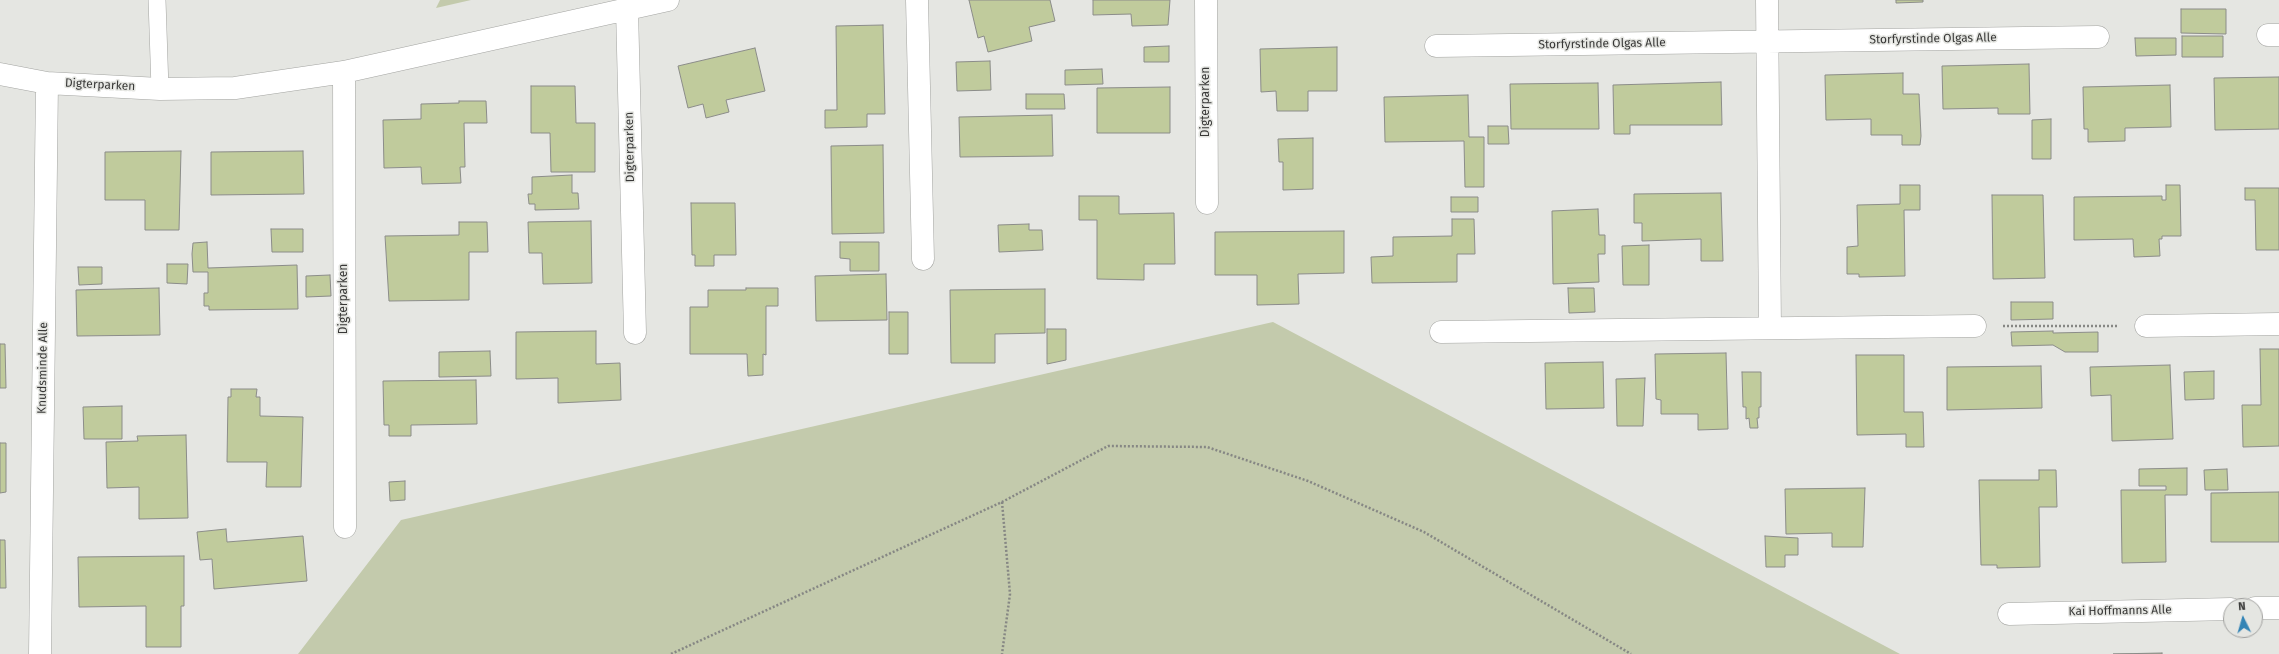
<!DOCTYPE html>
<html>
<head>
<meta charset="utf-8">
<style>
	body { margin:0 }
	#map { position:relative; width:2279px; height:654px; overflow:hidden; background:#e5e6e2; font-family:"Fira Sans",sans-serif }
	canvas { display:block }
	.north { position:absolute; left:2223px; top:598px; width:40px; height:40px; box-sizing:border-box; background:#e5e6e2; border:1px solid #a0a09e; border-radius:50%; rotate:355deg; font-size:11px; font-weight:700; line-height:16px; text-align:center; color:#383837 }
	.north::after { content:''; display:block; margin:auto; width:14px; height:18px; background:#3384b5; clip-path:polygon(50% 0,100% 100%,50% 72%,0 100%) }
</style>
</head>
<body>
<div id="map">
<canvas width="2279" height="654"></canvas>
<div class="north">N</div>
</div>
<script>
const g = document.querySelector('canvas').getContext('2d');
g.lineJoin = 'round';
function fill(path, color) {
  g.fillStyle = color;
  g.fill(path, 'evenodd');
}
function poly(rows) {
  const path = new Path2D();
  for (const r of rows) {
    path.moveTo(r[0], r[1]);
    for (let i = 2; i < r.length; i += 2) path.lineTo(r[i], r[i + 1]);
  }
  return path;
}
function strokePath(path, color, width, dash) {
  g.strokeStyle = color;
  g.lineWidth = width;
  g.lineCap = dash ? 'butt' : 'round';
  g.setLineDash(dash || []);
  g.stroke(path);
}
function label(font, color, halo, rows, align = 'center') {
  g.font = font + ' "Fira Sans",sans-serif';
  g.lineWidth = 3;
  g.setLineDash([]);
  g.textBaseline = 'middle';
  g.strokeStyle = halo;
  g.fillStyle = color;
  for (const [text, x, y, turn = 0] of rows) {
    g.save();
    g.translate(x, y);
    g.rotate((+turn || 0) * Math.PI / 180);
    g.textAlign = isNaN(turn) ? turn : align;
    if (halo) g.strokeText(text, 0, 0);
    g.fillText(text, 0, 0);
    g.restore();
  }
}
fill(poly([
	[440,0,471,0,436,8],
	[1273,322,1900,654,298,654,401,520]
]), '#c3caac');
const building = poly([
	[969,0,1050,0,1055,21,1029,27,1032,41,988,52,984,36,978,38,969,0],
	[1093,0,1170,0,1168,25,1132,26,1131,14,1093,15,1093,0],
	[1896,0,1923,0,1923,2,1896,3,1896,0],
	[2181,9,2226,9,2226,34,2181,33,2181,9],
	[883,25,885,114,867,114,867,127,825,128,825,110,837,110,836,26,883,25],
	[2182,36,2223,36,2223,57,2182,57,2182,36],
	[2135,38,2176,38,2176,55,2136,56,2135,38],
	[1169,46,1169,62,1144,62,1144,47,1169,46],
	[1337,47,1337,91,1308,91,1308,111,1277,111,1276,91,1261,92,1260,49,1337,47],
	[755,48,765,91,726,100,729,112,706,118,703,104,688,108,678,66,755,48],
	[990,61,991,90,957,91,956,62,990,61],
	[2029,64,2030,114,1998,114,1998,108,1943,109,1942,66,2029,64],
	[1102,69,1103,84,1065,85,1065,70,1102,69],
	[1903,73,1903,94,1919,94,1921,136,1920,145,1902,145,1902,135,1871,135,1871,119,1826,120,1825,75,1903,73],
	[2279,77,2279,129,2215,130,2214,78,2279,77],
	[1721,82,1722,125,1630,125,1630,134,1614,134,1613,85,1721,82],
	[1598,83,1599,129,1511,129,1510,84,1598,83],
	[2170,85,2171,127,2125,128,2125,141,2088,142,2088,129,2084,129,2083,87,2170,85],
	[531,86,575,86,576,123,595,123,595,172,551,172,550,133,531,133,531,86],
	[1170,87,1170,133,1097,133,1097,88,1170,87],
	[1026,94,1064,94,1065,109,1026,109,1026,94],
	[1468,95,1469,137,1484,137,1484,187,1465,187,1464,141,1385,142,1384,97,1468,95],
	[459,101,486,101,487,123,464,123,465,167,460,167,461,183,422,184,421,167,384,168,383,120,421,119,421,104,459,103,459,101],
	[1052,115,1053,156,960,157,959,117,1052,115],
	[2051,119,2051,159,2032,159,2032,120,2051,119],
	[1488,126,1508,126,1509,144,1488,144,1488,126],
	[1313,138,1313,189,1283,190,1283,162,1279,162,1278,139,1313,138],
	[883,145,884,233,832,234,831,146,883,145],
	[181,151,179,230,145,230,145,200,105,200,105,152,181,151],
	[303,151,304,194,211,195,211,152,303,151],
	[572,175,572,193,578,193,579,209,535,210,535,204,529,204,528,194,532,194,532,177,572,175],
	[1900,185,1920,185,1920,210,1904,210,1905,276,1859,277,1859,274,1847,274,1847,247,1858,246,1857,205,1900,204,1900,185],
	[2166,185,2180,185,2181,236,2162,236,2162,239,2159,239,2160,256,2134,257,2133,239,2074,240,2074,197,2162,196,2162,200,2166,200,2166,185],
	[2245,188,2279,188,2279,250,2256,250,2255,200,2245,200,2245,188],
	[1721,193,1723,261,1701,261,1701,239,1642,241,1642,223,1634,223,1634,194,1721,193],
	[1992,195,2043,195,2045,278,1993,279,1992,195],
	[1079,196,1119,196,1119,214,1174,213,1175,264,1144,264,1144,280,1097,279,1097,220,1079,220,1079,196],
	[1451,197,1478,197,1478,212,1451,212,1451,197],
	[691,203,735,203,736,255,714,255,714,266,695,266,695,255,692,255,691,203],
	[1598,209,1599,235,1605,235,1605,254,1598,254,1599,282,1553,284,1552,211,1598,209],
	[1452,219,1474,219,1475,254,1457,254,1457,282,1372,283,1371,257,1393,256,1393,237,1452,236,1452,219],
	[591,221,592,283,543,284,542,253,529,253,528,222,591,221],
	[459,222,487,222,488,252,469,252,469,300,389,301,385,236,459,235,459,222],
	[1029,224,1029,230,1042,230,1043,250,999,252,998,225,1029,224],
	[271,229,303,229,303,252,272,252,271,229],
	[1344,231,1344,273,1298,274,1299,304,1257,305,1257,275,1215,275,1215,232,1344,231],
	[207,242,208,268,297,265,298,309,209,310,209,306,204,306,204,293,208,293,208,272,193,272,192,254,193,243,207,242],
	[840,242,879,242,879,271,850,271,850,259,840,258,840,242],
	[1649,245,1649,285,1623,285,1622,246,1649,245],
	[167,264,188,264,187,284,167,283,167,264],
	[78,267,102,267,102,284,79,285,78,267],
	[886,274,887,320,816,321,815,276,886,274],
	[330,275,331,296,306,297,306,276,330,275],
	[159,288,160,335,77,336,76,290,159,288],
	[746,288,778,288,778,306,766,306,766,355,763,354,763,375,748,376,747,354,690,354,690,307,708,307,708,290,746,290,746,288],
	[1568,288,1594,288,1595,312,1569,313,1568,288],
	[1045,289,1045,333,995,334,995,363,951,363,950,290,1045,289],
	[2011,302,2053,302,2053,319,2011,320,2011,302],
	[889,312,908,312,908,354,889,354,889,312],
	[1047,329,1066,329,1066,360,1047,364,1047,329],
	[596,331,596,364,620,363,621,400,558,403,558,378,516,379,516,332,596,331],
	[2053,331,2053,333,2098,332,2098,352,2065,352,2053,345,2012,346,2011,332,2053,331],
	[0,344,5,344,6,388,0,388,0,344],
	[2260,349,2279,349,2279,446,2243,447,2242,405,2261,405,2260,349],
	[490,351,491,376,439,377,439,352,490,351],
	[1726,353,1728,429,1698,430,1698,414,1661,414,1661,400,1656,399,1655,354,1726,353],
	[1856,355,1904,355,1904,412,1923,412,1924,447,1906,447,1906,434,1857,435,1856,355],
	[1603,362,1604,408,1546,409,1545,363,1603,362],
	[2170,365,2173,439,2112,441,2111,395,2091,396,2090,367,2170,365],
	[2041,366,2042,408,1947,410,1947,367,2041,366],
	[2214,371,2214,399,2185,400,2184,372,2214,371],
	[1742,372,1761,372,1761,407,1759,407,1759,418,1757,418,1758,428,1750,428,1749,418,1746,419,1746,407,1743,407,1742,372],
	[1645,378,1643,426,1617,426,1616,379,1645,378],
	[476,380,477,424,411,425,411,436,389,436,389,425,384,425,383,381,476,380],
	[231,389,257,389,256,397,260,397,260,416,303,417,301,487,266,487,267,462,227,462,228,397,231,397,231,389],
	[122,406,122,439,84,439,83,407,122,406],
	[186,435,188,518,139,519,139,487,107,488,106,442,138,441,137,436,186,435],
	[0,443,6,443,6,492,0,493,0,443],
	[2187,468,2187,495,2165,495,2166,562,2122,563,2121,490,2166,490,2166,486,2139,486,2139,469,2187,468],
	[2227,469,2228,490,2205,490,2204,470,2227,469],
	[2039,470,2056,470,2057,507,2039,507,2040,567,1997,568,1997,565,1981,565,1979,480,2039,480,2039,470],
	[405,481,405,500,390,501,389,482,405,481],
	[1865,488,1863,547,1832,547,1832,533,1786,534,1785,489,1865,488],
	[2279,492,2279,542,2211,542,2211,493,2279,492],
	[226,529,227,542,303,536,307,581,214,589,212,559,200,560,197,532,226,529],
	[1765,536,1798,538,1798,555,1785,555,1785,567,1766,567,1765,536],
	[0,540,5,540,6,588,0,588,0,540],
	[184,556,184,606,181,606,181,647,146,647,146,606,79,607,78,557,184,556],
	[2162,653,2162,654,2113,654,2162,653]
]);
fill(building, '#c0cb9c');
strokePath(building, '#8b8c89', 1);
const service = poly([
	[157,0,160,89]
]);
const minor = poly([
	[917,0,923,259],
	[1206,0,1207,203],
	[1767,0,1770,328],
	[627,9,635,333],
	[2268,35,2279,35],
	[1436,46,2098,37],
	[344,72,345,527],
	[0,74,47,83,160,89,235,88,344,72,668,0],
	[2146,326,2279,324],
	[1441,332,1975,326],
	[2255,608,2279,608],
	[2009,614,2231,609],
	[40,654,47,83]
]);
strokePath(service, '#a3a4a1', 18);
strokePath(minor, '#a3a4a1', 23);
strokePath(poly([
	[2003,326,2118,326],
	[1002,502,1010,594,1002,654],
	[671,654,1002,502,1108,446,1207,447,1308,481,1424,532,1631,654]
]), '#868784', 2.5, [2, 2]);
strokePath(service, '#fff', 17);
strokePath(minor, '#fff', 22);
label('12px', '#383837', '#e5e6e2', [
	["Storfyrstinde Olgas Alle",1933,39,-1],
	["Storfyrstinde Olgas Alle",1602,44,-1],
	["Digterparken",100,85,3],
	["Digterparken",1206,102,-90],
	["Digterparken",630,147,-91],
	["Digterparken",344,299,-90],
	["Knudsminde Alle",43,368,-89],
	["Kai Hoffmanns Alle",2120,611,-1]
]);
</script>
</body>
</html>
